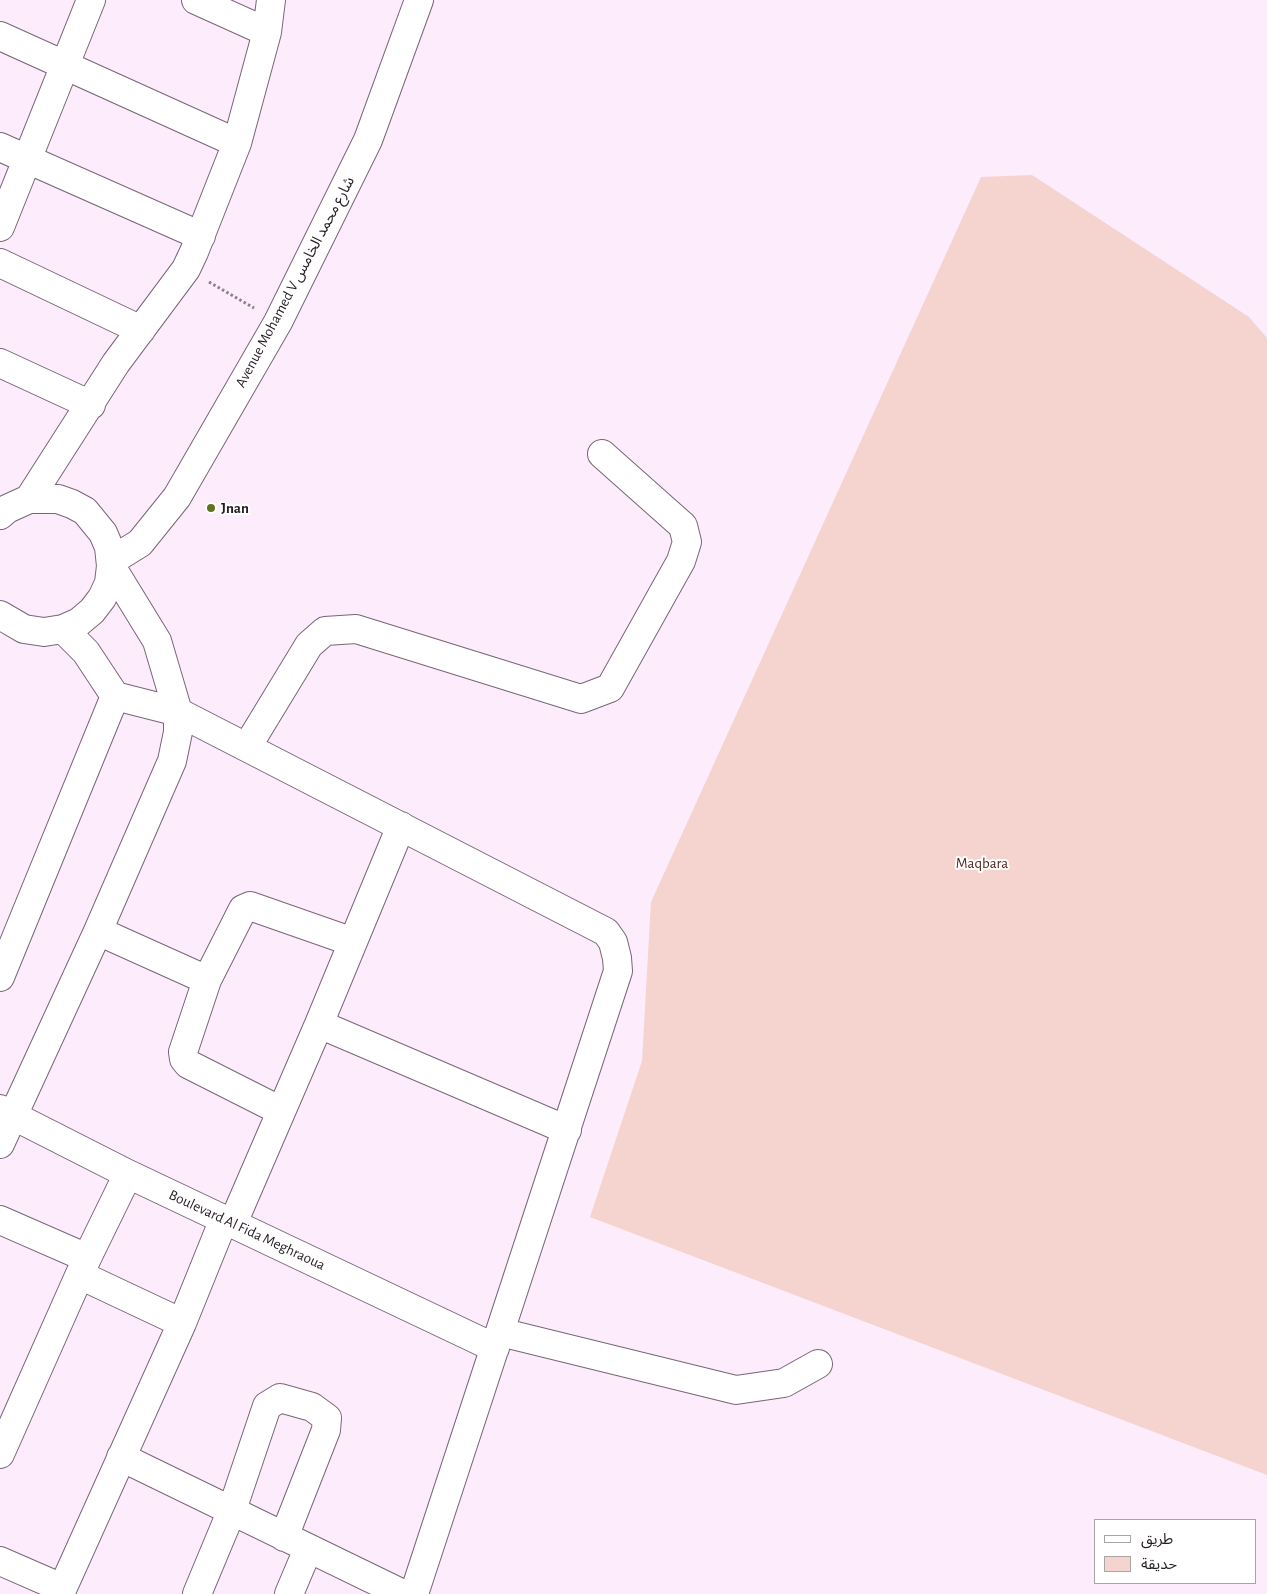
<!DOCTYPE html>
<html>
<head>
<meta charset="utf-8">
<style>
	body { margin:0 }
	#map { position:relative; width:1267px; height:1594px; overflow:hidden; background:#fdecfc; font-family:"Alegreya Sans","Noto Sans Arabic",sans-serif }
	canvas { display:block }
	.legend { position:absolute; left:1094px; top:1519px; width:162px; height:65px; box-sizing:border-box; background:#fff; border:1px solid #a8a5a7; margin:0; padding:6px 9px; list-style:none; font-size:15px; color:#251d24 }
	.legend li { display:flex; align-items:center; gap:10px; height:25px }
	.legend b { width:25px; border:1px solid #a8a5a7 }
</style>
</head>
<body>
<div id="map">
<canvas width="1267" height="1594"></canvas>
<ul class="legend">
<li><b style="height:6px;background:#fff"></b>طريق</li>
<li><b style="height:14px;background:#f5d3ce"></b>حديقة</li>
</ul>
</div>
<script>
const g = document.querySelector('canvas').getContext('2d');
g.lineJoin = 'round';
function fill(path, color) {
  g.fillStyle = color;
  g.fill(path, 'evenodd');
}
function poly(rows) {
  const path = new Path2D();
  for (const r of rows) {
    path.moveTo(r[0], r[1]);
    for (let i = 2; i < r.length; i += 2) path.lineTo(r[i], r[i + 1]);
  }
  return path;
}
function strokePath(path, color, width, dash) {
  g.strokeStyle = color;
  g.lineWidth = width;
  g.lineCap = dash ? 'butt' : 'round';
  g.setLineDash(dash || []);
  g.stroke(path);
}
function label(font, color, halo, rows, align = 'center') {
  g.font = font + ' "Alegreya Sans","Noto Sans Arabic",sans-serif';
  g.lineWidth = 4;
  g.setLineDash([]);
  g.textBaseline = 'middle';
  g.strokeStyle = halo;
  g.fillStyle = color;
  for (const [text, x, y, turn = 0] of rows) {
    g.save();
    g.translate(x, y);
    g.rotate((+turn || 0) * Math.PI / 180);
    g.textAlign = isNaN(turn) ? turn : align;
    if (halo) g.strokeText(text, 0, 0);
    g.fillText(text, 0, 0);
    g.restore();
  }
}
fill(poly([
	[1032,175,1249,317,1267,338,1267,1475,590,1217,642,1061,651,902,981,177]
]), '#f5d3ce');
const minor = poly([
	[196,0,267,32],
	[0,36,237,143],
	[0,147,201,236],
	[0,227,91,0],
	[0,263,141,330],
	[0,363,91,405],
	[29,499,116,363,186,269,194,252,237,143,267,32,271,0],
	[0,515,7,509,29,499,58,499,72,504,85,511,103,533,109,547,111,566,109,583,102,598,92,611,79,622,63,629,44,632,24,629,0,615],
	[111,561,140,543,177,497,278,322,368,140,419,0],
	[63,629,86,652,115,696,178,712,606,932,613,942,617,958,618,971,414,1594],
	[247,747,309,645,325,631,356,629,581,699,610,688,681,561,687,542,683,526,602,454],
	[98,931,207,980,183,1052,184,1059,188,1064,281,1111],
	[0,977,115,696],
	[207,980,243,909,250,906,353,942],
	[319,1024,567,1130],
	[0,1109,128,1174,495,1348],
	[0,1144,98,931,172,761,178,732,178,712,157,641,111,566],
	[0,1220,87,1258],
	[233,1223,319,1024,401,826],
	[80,1275,182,1323],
	[500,1332,736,1390,784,1383,818,1364],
	[0,1454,87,1258,128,1174],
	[121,1457,403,1594],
	[0,1561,62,1588],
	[60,1594,182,1323,224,1219],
	[197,1594,232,1510,267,1406,280,1398,312,1407,327,1418,326,1430,284,1537],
	[289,1594,308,1549]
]);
strokePath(minor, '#786678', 30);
strokePath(poly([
	[209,282,254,308]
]), '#8b7f8a', 3, [2.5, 2.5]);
strokePath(minor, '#fff', 28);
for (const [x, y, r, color] of [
	[211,508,5,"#607220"]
]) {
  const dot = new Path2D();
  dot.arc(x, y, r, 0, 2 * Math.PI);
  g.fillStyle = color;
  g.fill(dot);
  strokePath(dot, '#fff', 2);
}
label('15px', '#251d24', '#fff', [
	["Avenue Mohamed V شارع محمد الخامس",295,282,-62],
	["Boulevard Al Fida Meghraoua",247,1230,25]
]);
label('bold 15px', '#251d24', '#fff', [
	["Jnan",221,508]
], 'left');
label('15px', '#52231d', '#fff', [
	["Maqbara",982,863]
]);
</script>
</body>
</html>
